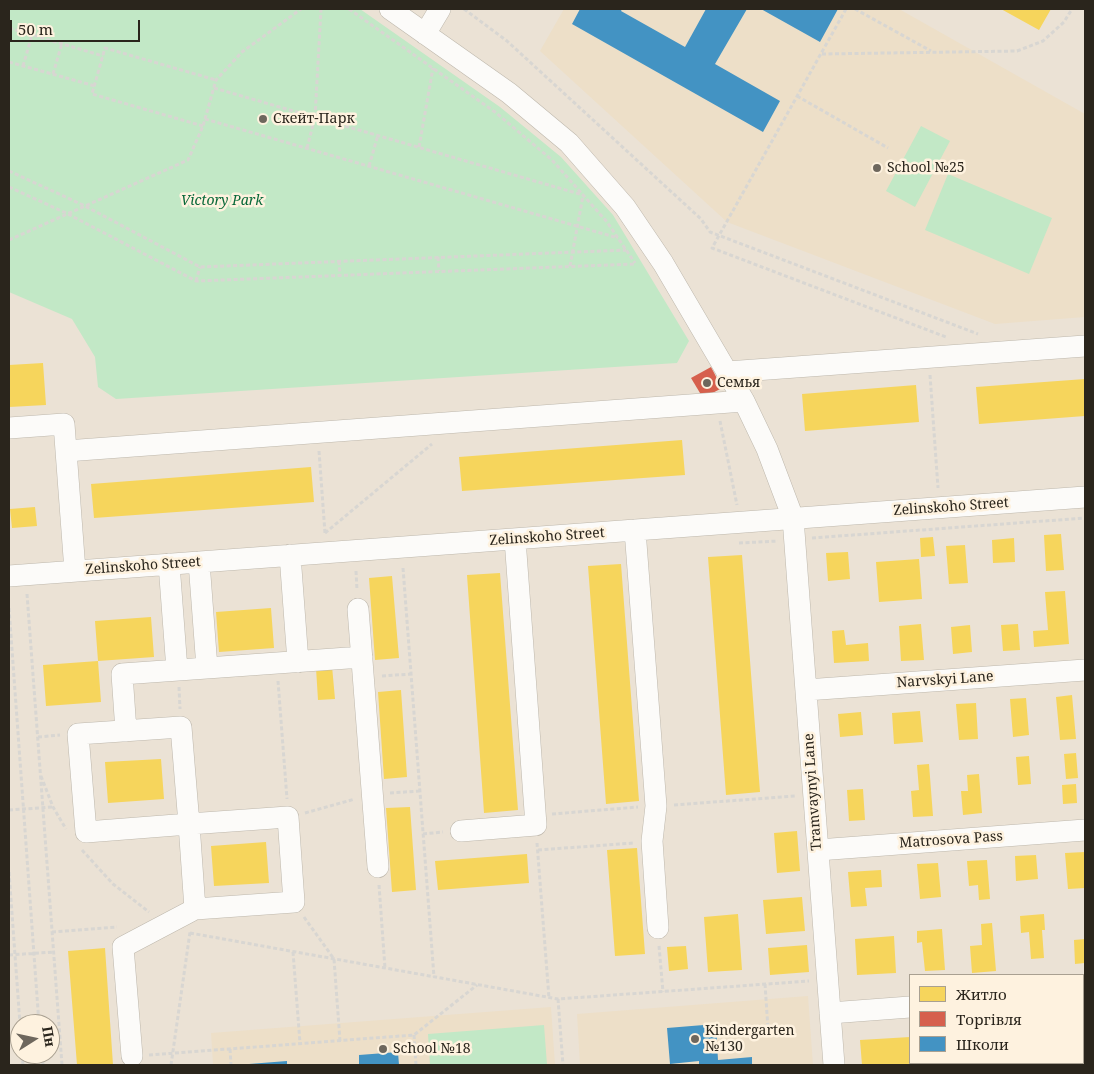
<!DOCTYPE html>
<html>
<head>
<meta charset="utf-8">
<style>
	body { margin:0 }
	#map { position:relative; width:1094px; height:1074px; overflow:hidden; background:#ebe2d5; font-family:"Noto Serif",serif }
	canvas { display:block }
	.frame { position:absolute; inset:0; border:10px solid #2a251c; pointer-events:none }
	.legend { position:absolute; left:909px; top:974px; width:175px; height:90px; box-sizing:border-box; background:#fef2df; border:1px solid #a9a091; margin:0; padding:6px 9px; list-style:none; font-size:15px; color:#2a251c }
	.legend li { display:flex; align-items:center; gap:10px; height:25px }
	.legend b { width:25px; border:1px solid #a9a091 }
	.north { position:absolute; left:10px; top:1014px; width:50px; height:50px; box-sizing:border-box; background:#fef2df; border:1px solid #a9a091; border-radius:50%; rotate:80deg; font-size:14px; font-weight:700; line-height:20px; text-align:center; color:#2a251c }
	.north::after { content:''; display:block; margin:auto; width:18px; height:22px; background:#6e675d; clip-path:polygon(50% 0,100% 100%,50% 72%,0 100%) }
	.scale { position:absolute; left:10px; top:20px; width:130px; height:22px; box-sizing:border-box; border:2px solid #2a251c; border-top:0; padding-left:6px; font-size:15px; line-height:18px; white-space:nowrap; color:#2a251c; -webkit-text-stroke:4px #fef2df; paint-order:stroke }
</style>
</head>
<body>
<div id="map">
<canvas width="1094" height="1074"></canvas>
<div class="frame"></div>
<ul class="legend">
<li><b style="height:14px;background:#f6d55c"></b>Житло</li>
<li><b style="height:14px;background:#d6604d"></b>Торгівля</li>
<li><b style="height:14px;background:#4393c3"></b>Школи</li>
</ul>
<div class="north">Пн</div>
<div class="scale">50 m</div>
</div>
<script>
const g = document.querySelector('canvas').getContext('2d');
g.lineJoin = 'round';
function fill(path, color) {
  g.fillStyle = color;
  g.fill(path, 'evenodd');
}
function poly(rows) {
  const path = new Path2D();
  for (const r of rows) {
    path.moveTo(r[0], r[1]);
    for (let i = 2; i < r.length; i += 2) path.lineTo(r[i], r[i + 1]);
  }
  return path;
}
function strokePath(path, color, width, dash) {
  g.strokeStyle = color;
  g.lineWidth = width;
  g.lineCap = dash ? 'butt' : 'round';
  g.setLineDash(dash || []);
  g.stroke(path);
}
function label(font, color, halo, rows, align = 'center') {
  g.font = font + ' "Noto Serif",serif';
  g.lineWidth = 5;
  g.setLineDash([]);
  g.textBaseline = 'middle';
  g.strokeStyle = halo;
  g.fillStyle = color;
  for (const [text, x, y, turn = 0] of rows) {
    g.save();
    g.translate(x, y);
    g.rotate((+turn || 0) * Math.PI / 180);
    g.textAlign = isNaN(turn) ? turn : align;
    if (halo) g.strokeText(text, 0, 0);
    g.fillText(text, 0, 0);
    g.restore();
  }
}
fill(poly([
	[564,9,899,9,1085,114,1085,317,995,324,727,222,540,51],
	[808,996,813,1065,580,1065,577,1014],
	[551,1007,555,1065,213,1065,211,1033]
]), '#eddfc8');
fill(poly([
	[9,9,360,9,500,107,561,157,613,215,689,341,677,363,116,399,98,387,95,357,72,319,9,292],
	[921,126,950,141,915,207,886,191],
	[948,174,1052,218,1029,274,925,230],
	[544,1025,547,1065,430,1065,428,1034]
]), '#c2e8c6');
fill(poly([
	[1001,9,1051,9,1039,30],
	[43,363,46,405,9,407,9,365],
	[1085,379,1085,416,979,424,976,387],
	[916,385,919,422,805,431,802,394],
	[682,440,685,475,462,491,459,457],
	[311,467,314,502,94,518,91,484],
	[35,507,37,526,12,528,10,509],
	[1061,534,1064,570,1046,571,1044,535],
	[933,537,935,556,921,557,920,538],
	[1014,538,1015,562,993,563,992,540],
	[965,545,968,583,949,584,946,546],
	[848,552,850,579,828,581,826,553],
	[742,555,760,792,726,795,708,557],
	[919,559,922,599,879,602,876,562],
	[621,564,639,801,606,804,588,566],
	[500,573,518,810,484,813,467,575],
	[392,576,399,658,375,660,369,578],
	[1065,591,1069,644,1034,647,1033,631,1048,630,1045,592],
	[271,608,274,648,219,652,216,612],
	[151,617,154,657,98,661,95,621],
	[921,624,924,660,901,661,899,626],
	[1018,624,1020,650,1003,651,1001,625],
	[970,625,972,652,953,654,951,627],
	[844,630,846,645,868,643,869,661,834,663,832,631],
	[98,661,101,702,46,706,43,665],
	[332,666,335,699,318,700,316,668],
	[401,690,407,777,384,779,378,692],
	[1072,695,1076,739,1060,740,1056,697],
	[1026,698,1029,735,1013,737,1010,699],
	[976,703,978,739,959,740,956,704],
	[920,711,923,742,894,744,892,713],
	[861,712,863,735,840,737,838,714],
	[1076,753,1078,778,1066,779,1064,754],
	[1029,756,1031,784,1018,785,1016,757],
	[161,759,164,799,108,803,105,762],
	[929,764,933,816,913,817,911,791,919,790,917,765],
	[979,774,982,813,963,815,961,791,968,791,967,775],
	[1076,784,1077,803,1063,804,1062,785],
	[863,789,865,820,849,821,847,790],
	[410,807,416,890,392,892,386,808],
	[797,831,800,871,777,873,774,833],
	[266,842,269,883,214,886,211,846],
	[637,848,645,954,615,956,607,850],
	[1085,852,1085,888,1068,889,1065,853],
	[527,854,529,883,438,890,435,861],
	[1036,855,1038,879,1016,881,1015,856],
	[987,860,990,899,979,900,978,885,969,886,967,861],
	[938,863,941,897,920,899,917,864],
	[881,870,882,887,865,888,867,906,851,907,848,872],
	[802,897,805,931,766,934,763,900],
	[738,914,742,970,708,972,704,917],
	[1044,914,1045,930,1042,930,1044,958,1031,959,1029,932,1021,933,1020,916],
	[992,923,996,971,972,973,970,946,982,945,981,924],
	[942,929,945,970,925,971,922,942,917,943,917,931],
	[894,936,896,973,857,975,855,939],
	[1085,939,1085,963,1075,964,1074,940],
	[807,945,809,972,770,975,768,948],
	[686,946,688,969,669,971,667,947],
	[105,948,113,1065,77,1065,68,951],
	[1083,1018,1085,1018,1085,1053,1083,1053],
	[910,1037,910,1063,941,1063,941,1065,862,1065,860,1040],
	[982,1063,1041,1063,1041,1065,983,1065]
]), '#f6d55c');
fill(poly([
	[711,367,722,388,703,398,691,378]
]), '#d6604d');
fill(poly([
	[580,9,622,9,621,11,685,47,706,9,747,9,715,64,780,101,763,132,572,24],
	[761,9,838,9,820,42],
	[716,1024,718,1060,752,1057,752,1065,699,1065,699,1061,670,1064,667,1028],
	[398,1052,399,1065,359,1065,359,1055],
	[287,1061,287,1065,249,1065,249,1064]
]), '#4393c3');
const minor = poly([
	[390,9,509,93,569,143,625,207,663,263,744,401,767,449,793,518,834,1065],
	[425,34,440,9],
	[727,372,1085,346],
	[9,428,64,424,75,571],
	[66,451,744,401],
	[635,530,656,806,652,841,658,928],
	[290,555,298,662],
	[199,562,207,668],
	[169,564,177,670],
	[9,576,1085,497],
	[358,609,378,867],
	[806,690,1085,670],
	[126,731,122,674,362,657],
	[461,831,536,825,515,539],
	[818,850,1085,830],
	[1083,994,1085,993],
	[830,1013,910,1007],
	[132,1056,123,947,195,909,294,902,288,817,189,824,86,832,78,734,181,727,189,824,195,909],
	[958,1063,958,1065],
	[1048,1063,1049,1065]
]);
strokePath(minor, '#bdb7ac', 22);
strokePath(poly([
	[349,9,495,112,552,160,607,222,635,263],
	[464,9,507,41,701,219,710,232,978,334],
	[846,9,712,248,946,337],
	[855,9,931,51],
	[9,28,103,56],
	[822,54,1017,51,1043,41,1064,22,1072,9],
	[9,62,95,86],
	[23,66,32,35],
	[53,74,62,43],
	[214,88,583,195],
	[797,96,888,148],
	[205,119,618,238],
	[203,126,92,94,105,48,216,80],
	[419,147,433,68],
	[307,148,315,117,321,9],
	[369,166,378,135],
	[9,171,83,205,200,267,626,250],
	[9,187,66,213,196,281,636,264],
	[9,240,188,160,203,126,216,80,242,52,301,9],
	[438,257,439,271],
	[339,261,340,275],
	[570,266,583,196],
	[196,281,200,267],
	[930,375,938,488],
	[720,421,737,505],
	[319,451,325,533],
	[325,533,432,444],
	[812,538,1085,518],
	[739,543,778,541],
	[403,568,434,977],
	[356,571,357,590],
	[27,594,62,1065],
	[9,608,39,1024],
	[382,676,411,674],
	[278,681,287,799],
	[179,687,180,709],
	[38,737,60,735],
	[41,776,53,807,66,829],
	[390,793,420,791],
	[674,805,795,796],
	[9,810,53,807],
	[305,813,355,799],
	[552,814,638,807],
	[423,834,443,832],
	[537,843,549,998],
	[82,850,113,884,149,912],
	[538,850,634,843],
	[9,872,20,1024],
	[379,885,385,968],
	[304,917,334,959,340,1041],
	[52,932,117,927],
	[190,933,558,999,809,981],
	[659,946,663,992],
	[293,952,300,1043],
	[9,955,54,952],
	[765,984,768,1029],
	[558,999,563,1065],
	[414,1035,416,1065],
	[50,1038,60,1037],
	[9,1041,20,1040],
	[230,1049,231,1065],
	[22,1054,23,1065],
	[42,1054,43,1065],
	[149,1055,414,1035,477,985],
	[171,1065,190,932]
]), '#d8d6d2', 3, [4, 2.5]);
strokePath(minor, '#fcfbf9', 21);
for (const [x, y, r, color] of [
	[263,119,5,"#6e675d"],
	[877,168,5,"#6e675d"],
	[707,383,5,"#6e675d"],
	[695,1039,5,"#6e675d"],
	[383,1049,5,"#6e675d"]
]) {
  const dot = new Path2D();
  dot.arc(x, y, r, 0, 2 * Math.PI);
  g.fillStyle = color;
  g.fill(dot);
  strokePath(dot, '#fef2df', 2);
}
label('14px', '#2a251c', '#fef2df', [
	["Скейт-Парк",273,119],
	["School №25",887,168],
	["Семья",717,383],
	["Kindergarten",705,1031],
	["№130",705,1047],
	["School №18",393,1049]
], 'left');
label('italic 14px', '#096939', '#fef2df', [
	["Victory Park",222,201]
]);
label('14px', '#2a251c', '#fef2df', [
	["Zelinskoho Street",951,507,-4],
	["Zelinskoho Street",547,537,-4],
	["Zelinskoho Street",143,566,-4],
	["Narvskyi Lane",945,680,-4],
	["Tramvaynyi Lane",813,792,-94],
	["Matrosova Pass",951,840,-4]
]);
</script>
</body>
</html>
